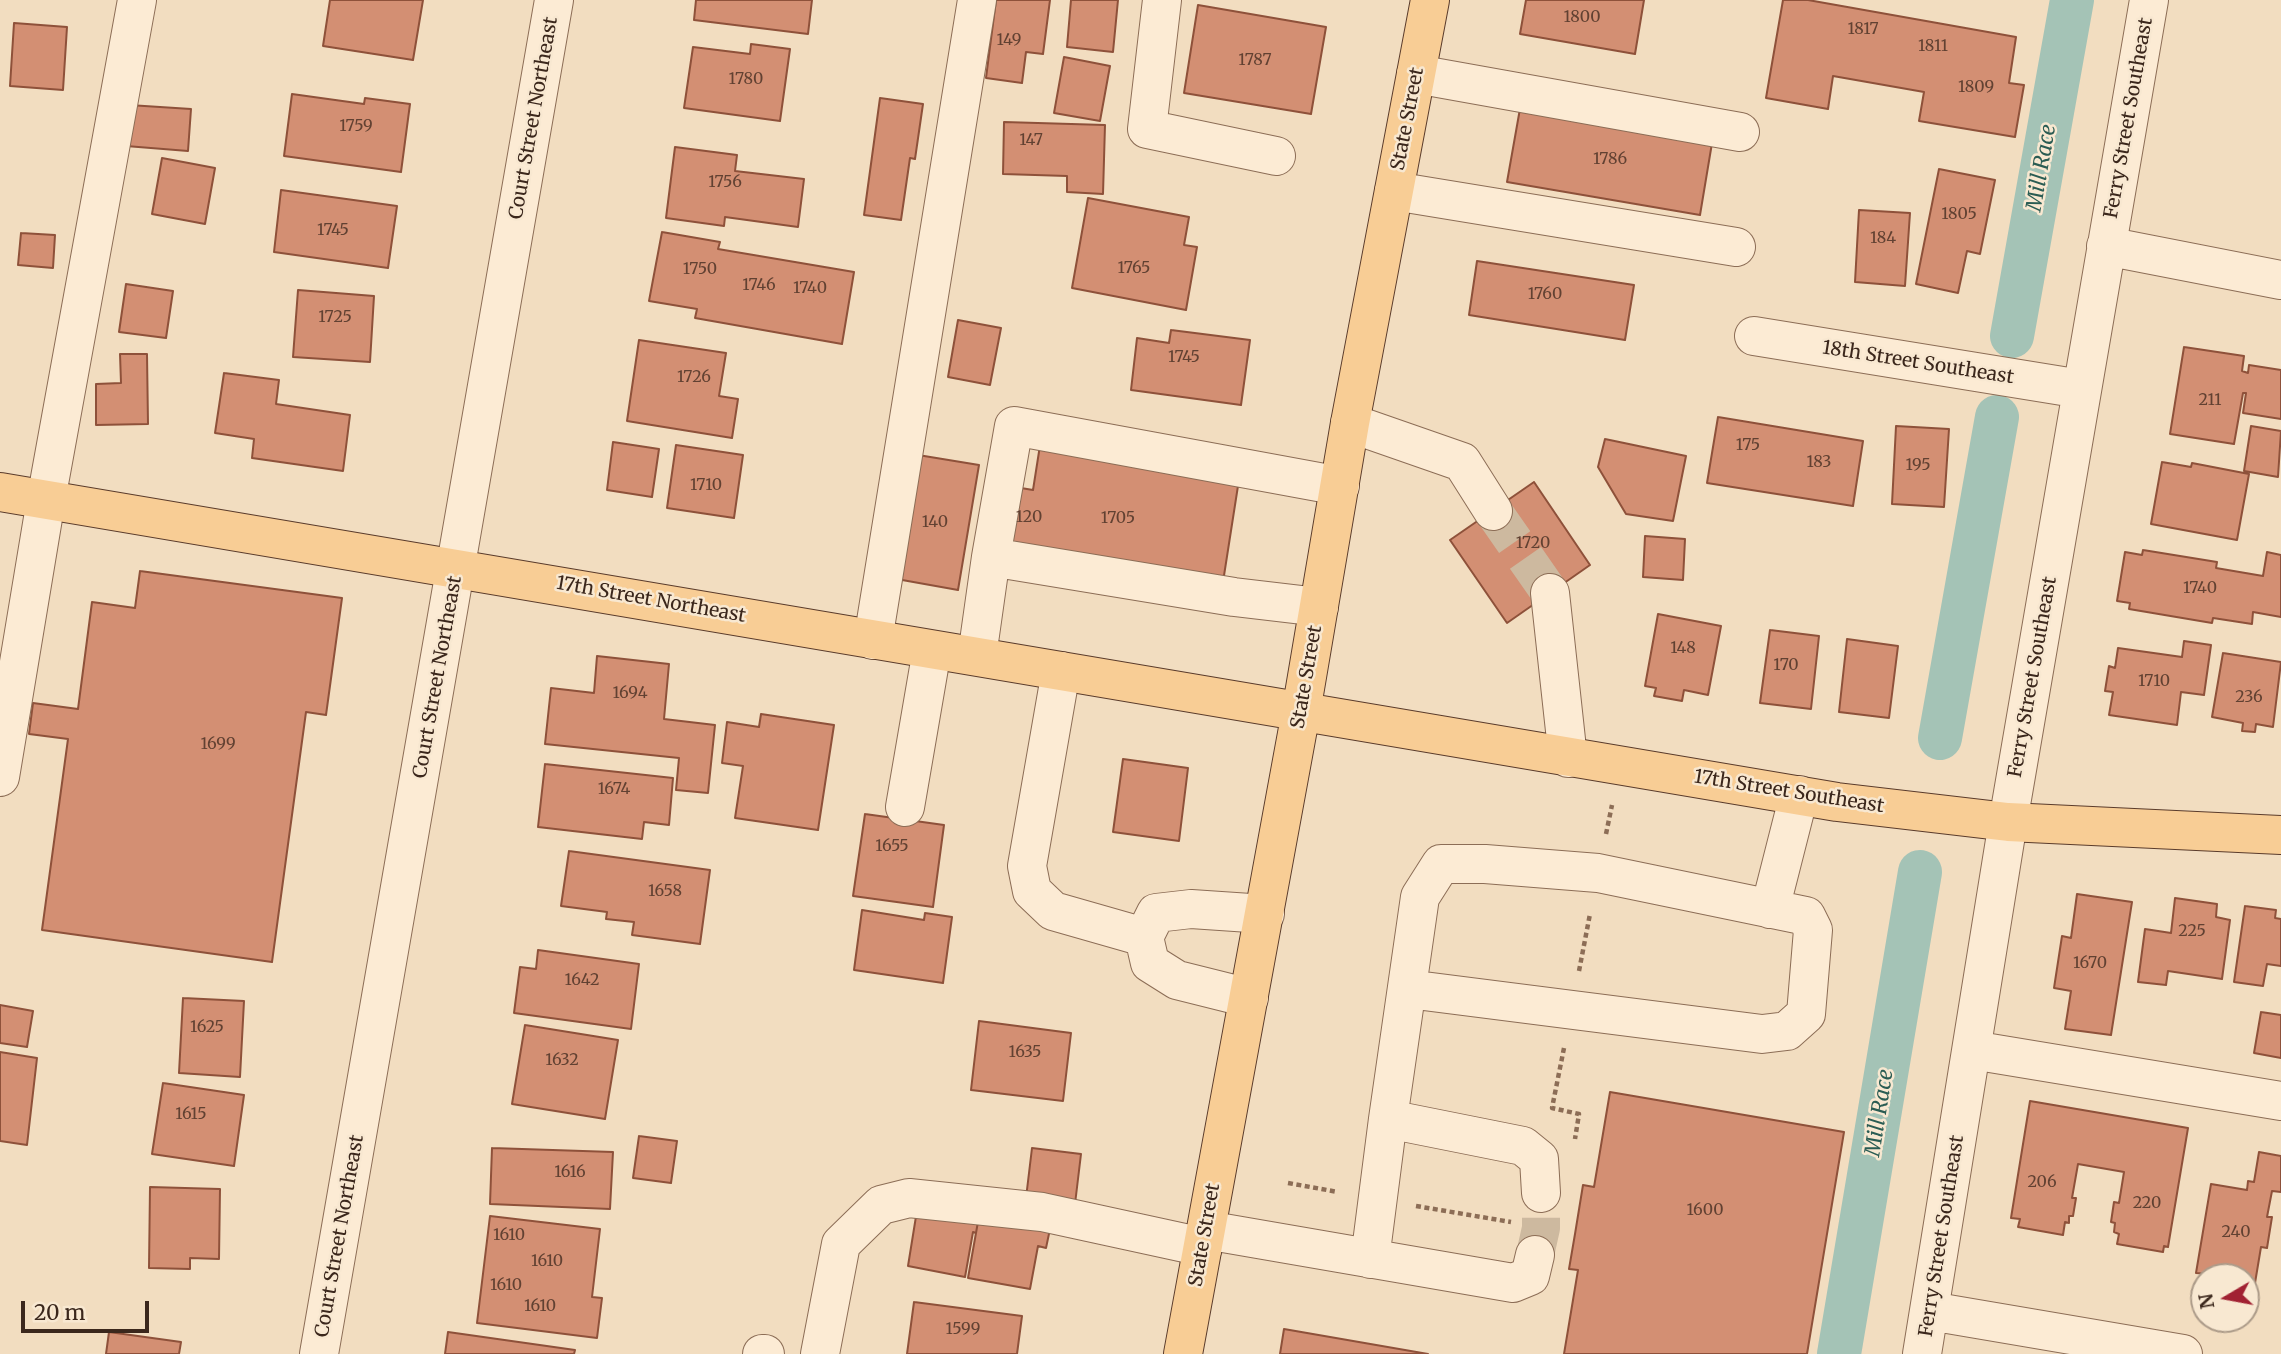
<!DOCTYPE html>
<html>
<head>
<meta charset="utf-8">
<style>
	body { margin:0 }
	#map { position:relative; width:2281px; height:1354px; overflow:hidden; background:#f2ddc0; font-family:Merriweather,serif }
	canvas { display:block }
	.north { position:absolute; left:2190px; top:1263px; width:70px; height:70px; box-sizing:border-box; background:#f8e8d1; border:2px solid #ac9b89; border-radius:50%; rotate:260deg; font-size:19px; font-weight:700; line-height:28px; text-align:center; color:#3b271c }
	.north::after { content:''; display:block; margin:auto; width:24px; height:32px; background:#a12132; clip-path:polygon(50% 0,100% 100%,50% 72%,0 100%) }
	.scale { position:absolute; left:21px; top:1301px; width:128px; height:32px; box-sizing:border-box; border:4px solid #3b271c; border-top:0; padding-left:9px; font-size:21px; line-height:24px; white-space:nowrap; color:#3b271c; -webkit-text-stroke:5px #f8e8d1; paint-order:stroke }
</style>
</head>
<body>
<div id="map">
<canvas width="2281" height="1354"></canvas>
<div class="north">N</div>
<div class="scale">20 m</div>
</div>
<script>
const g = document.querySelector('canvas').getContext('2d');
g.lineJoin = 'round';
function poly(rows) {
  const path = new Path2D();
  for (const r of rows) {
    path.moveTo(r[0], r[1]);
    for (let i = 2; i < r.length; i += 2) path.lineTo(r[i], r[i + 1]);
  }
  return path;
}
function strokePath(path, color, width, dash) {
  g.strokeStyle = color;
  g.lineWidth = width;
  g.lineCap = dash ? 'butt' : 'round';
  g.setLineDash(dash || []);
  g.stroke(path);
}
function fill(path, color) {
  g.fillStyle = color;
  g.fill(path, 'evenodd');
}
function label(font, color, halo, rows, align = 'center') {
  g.font = font + ' Merriweather,serif';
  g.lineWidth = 5;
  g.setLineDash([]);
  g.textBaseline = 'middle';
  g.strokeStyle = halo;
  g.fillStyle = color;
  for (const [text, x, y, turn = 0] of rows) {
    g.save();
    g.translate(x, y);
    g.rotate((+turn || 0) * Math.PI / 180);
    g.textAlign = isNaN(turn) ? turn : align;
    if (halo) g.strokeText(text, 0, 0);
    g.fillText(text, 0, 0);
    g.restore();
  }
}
strokePath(poly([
	[2012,336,2072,0],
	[1940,738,1997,417],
	[1839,1354,1920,872]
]), '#a4c3b6', 44);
const building = poly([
	[330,0,423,0,413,60,323,46,330,0],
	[696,0,812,0,808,34,694,20,696,0],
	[996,0,1050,0,1043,54,1026,52,1022,83,986,78,996,0],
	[1071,0,1118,0,1113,52,1067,47,1071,0],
	[1526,0,1644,0,1635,54,1520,34,1526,0],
	[1783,0,1808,0,2016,37,2009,83,2024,85,2015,137,1919,121,1924,92,1833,76,1828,109,1766,98,1783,0],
	[1198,5,1326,27,1311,114,1184,93,1198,5],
	[14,23,67,27,63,90,10,86,14,23],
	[751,44,790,49,780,121,684,108,693,47,750,54,751,44],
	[1064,57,1110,66,1100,121,1054,113,1064,57],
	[292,94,364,104,365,98,410,104,401,172,284,156,292,94],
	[880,98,923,104,915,159,910,158,901,220,864,215,880,98],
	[1521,103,1713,137,1700,215,1507,182,1521,103],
	[129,105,191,109,188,151,126,146,129,105],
	[1004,122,1105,125,1103,194,1067,192,1067,176,1003,174,1004,122],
	[675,147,737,155,735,171,804,179,798,227,725,217,724,226,666,218,675,147],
	[162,158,215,168,205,224,152,214,162,158],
	[1939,169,1995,180,1980,254,1967,251,1958,293,1916,284,1939,169],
	[281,190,397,206,388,268,274,252,281,190],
	[1088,198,1189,217,1184,245,1197,247,1186,310,1072,288,1088,198],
	[1859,210,1910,213,1905,286,1855,282,1859,210],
	[662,232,720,242,718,249,854,272,842,344,695,318,697,309,649,301,662,232],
	[21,233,55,235,53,268,18,265,21,233],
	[1477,261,1634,285,1625,340,1469,315,1477,261],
	[126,284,173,291,166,338,119,332,126,284],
	[298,290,374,296,370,362,293,357,298,290],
	[958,320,1001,328,990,385,948,377,958,320],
	[1171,330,1250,340,1241,405,1131,390,1137,338,1169,343,1171,330],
	[639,340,726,353,719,396,738,399,732,438,627,421,639,340],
	[2184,347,2244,356,2242,371,2248,373,2249,365,2281,370,2281,419,2243,413,2246,393,2243,393,2234,444,2170,434,2184,347],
	[120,354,147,354,148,424,96,425,96,384,121,383,120,354],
	[224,373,279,380,276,404,350,415,343,471,252,458,254,439,215,433,224,373],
	[1718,417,1863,441,1853,506,1707,483,1718,417],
	[1896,426,1949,429,1944,507,1892,504,1896,426],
	[2251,426,2281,431,2278,477,2244,471,2251,426],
	[1041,439,1240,473,1223,582,999,546,1009,486,1033,490,1041,439],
	[1605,439,1686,456,1673,521,1626,514,1598,467,1605,439],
	[613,442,659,449,652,497,607,490,613,442],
	[676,445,743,455,734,518,667,508,676,445],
	[912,454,979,465,958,590,891,578,912,454],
	[2162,462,2191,467,2192,463,2249,474,2237,540,2151,524,2162,462],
	[1534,482,1590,565,1507,623,1450,540,1534,482],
	[1645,536,1685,539,1683,580,1643,577,1645,536],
	[2143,550,2217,562,2216,568,2263,576,2267,552,2281,555,2281,617,2253,612,2252,624,2213,618,2212,623,2129,609,2130,603,2117,601,2125,552,2142,555,2143,550],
	[140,571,342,598,326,715,306,712,272,962,42,930,68,739,29,734,33,703,78,709,92,602,135,608,140,571],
	[1658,614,1721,626,1708,695,1684,690,1682,701,1654,696,1656,688,1645,686,1658,614],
	[1770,630,1819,636,1811,709,1760,703,1770,630],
	[1847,639,1898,646,1889,718,1839,712,1847,639],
	[2184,641,2211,645,2204,695,2181,692,2177,725,2109,715,2113,692,2105,691,2109,666,2115,668,2118,648,2182,657,2184,641],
	[2223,653,2281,662,2273,727,2256,724,2255,732,2242,731,2243,723,2212,717,2223,653],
	[597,656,669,664,664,719,715,725,708,793,676,790,679,758,545,744,551,688,594,693,597,656],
	[761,714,834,725,818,830,735,818,743,766,722,763,727,722,759,727,761,714],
	[1123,759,1188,768,1179,841,1113,832,1123,759],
	[545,764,673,778,669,825,644,822,642,839,538,827,545,764],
	[865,814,944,825,933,907,853,896,865,814],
	[569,851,710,870,700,944,632,935,634,922,606,919,607,912,561,906,569,851],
	[2077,894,2132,902,2111,1035,2065,1029,2071,991,2054,988,2062,936,2071,938,2077,894],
	[2175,898,2217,904,2216,917,2230,920,2222,979,2168,971,2166,985,2138,982,2145,929,2171,933,2175,898],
	[2245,906,2276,910,2275,918,2281,919,2281,966,2267,964,2263,986,2234,982,2245,906],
	[862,910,924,920,925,913,952,917,943,983,854,970,862,910],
	[538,950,639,964,631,1029,514,1013,520,967,536,969,538,950],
	[183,998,244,1001,240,1077,179,1073,183,998],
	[0,1005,33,1011,27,1047,0,1043,0,1005],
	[2261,1012,2281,1015,2281,1058,2254,1053,2261,1012],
	[979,1021,1071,1033,1063,1101,971,1090,979,1021],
	[525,1025,618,1040,605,1119,512,1104,525,1025],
	[0,1052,37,1058,27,1145,0,1141,0,1052],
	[163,1083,244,1095,234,1166,152,1154,163,1083],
	[1610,1092,1844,1132,1807,1354,1564,1354,1578,1270,1569,1269,1575,1234,1583,1185,1594,1187,1610,1092],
	[2030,1101,2188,1128,2168,1247,2164,1246,2163,1252,2117,1244,2119,1234,2114,1232,2115,1223,2111,1222,2114,1202,2119,1203,2124,1172,2078,1164,2072,1198,2076,1198,2073,1216,2069,1216,2069,1223,2065,1222,2063,1235,2018,1227,2020,1219,2011,1218,2030,1101],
	[639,1136,677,1141,671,1183,633,1178,639,1136],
	[492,1148,613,1152,610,1209,490,1204,492,1148],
	[1032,1148,1081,1154,1075,1204,1026,1198,1032,1148],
	[2259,1152,2281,1156,2281,1192,2272,1191,2267,1217,2272,1217,2267,1248,2261,1247,2255,1283,2246,1281,2246,1277,2196,1273,2211,1184,2247,1190,2248,1181,2254,1182,2259,1152],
	[150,1187,220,1189,219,1259,190,1258,190,1269,149,1268,150,1187],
	[918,1204,979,1216,976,1233,973,1232,965,1277,908,1266,918,1204],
	[490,1216,600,1229,592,1297,602,1298,597,1338,477,1323,490,1216],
	[979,1216,1050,1229,1046,1248,1038,1246,1030,1289,968,1278,979,1216],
	[914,1302,1022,1316,1017,1354,907,1354,914,1302],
	[1284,1329,1428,1354,1280,1354,1284,1329],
	[109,1332,181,1342,179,1354,106,1354,109,1332],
	[448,1332,575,1350,574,1354,445,1354,448,1332]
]);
fill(building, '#d38f73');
strokePath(building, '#8e513a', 2);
strokePath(poly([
	[1493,511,1550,593],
	[1535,1255,1541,1228,1541,1193]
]), '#cdb99f', 38, [38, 19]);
const minor = poly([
	[1162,0,1147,129,1276,156],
	[1416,74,1740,132],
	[1394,191,1736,247],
	[2106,246,2281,280],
	[1754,336,2081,389],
	[1350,423,1462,462,1493,511],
	[1550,593,1568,758],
	[1319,607,1234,597,991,557,1014,426,1340,486],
	[873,640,977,0],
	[977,656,991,557],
	[1061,671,1027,866,1032,891,1053,911,1144,937],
	[0,777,46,500,137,0],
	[905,807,932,650],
	[1770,909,1799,795],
	[1249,998,1177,980,1150,963,1144,937,1156,913,1191,909,1265,914],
	[1972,1050,2281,1101],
	[1388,1119,1420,897,1441,864,1485,864,1598,873,1806,916,1813,930,1806,1014,1787,1031,1762,1034,1408,989],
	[1206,1230,1513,1283,1530,1276,1535,1255],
	[1370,1259,1388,1119,1523,1146,1539,1159,1541,1193],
	[1930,1311,2183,1354],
	[319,1354,554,0],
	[762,1354,765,1354],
	[820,1354,841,1244,881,1205,909,1198,1042,1212,1203,1247],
	[1922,1354,2008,822,2149,0]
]);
const major = poly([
	[0,492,1837,802,2008,822,2281,835],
	[1183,1354,1301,712,1350,423,1430,0]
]);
strokePath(minor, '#8c6d56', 40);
strokePath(major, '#5a3b2b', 40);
strokePath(poly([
	[1606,834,1612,805],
	[1579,971,1590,914],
	[1564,1048,1552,1108,1579,1114,1575,1139],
	[1288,1183,1338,1192],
	[1416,1206,1511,1222]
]), '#8c6d56', 4.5, [5, 3.5]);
strokePath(minor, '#fcebd4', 38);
strokePath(major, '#f8cd95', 38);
label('16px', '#614132', null, [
	["1800",1582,17],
	["1817",1863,29],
	["149",1009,40],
	["1811",1933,46],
	["1787",1255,60],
	["1780",746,79],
	["1809",1976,87],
	["1759",356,126],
	["147",1031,140],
	["1786",1610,159],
	["1756",725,182],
	["1805",1959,214],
	["1745",333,230],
	["184",1883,238],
	["1765",1134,268],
	["1750",700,269],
	["1746",759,285],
	["1740",810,288],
	["1760",1545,294],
	["1725",335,317],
	["1745",1184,357],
	["1726",694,377],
	["211",2210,400],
	["175",1748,445],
	["183",1819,462],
	["195",1918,465],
	["1710",706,485],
	["120",1029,517],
	["1705",1118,518],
	["140",935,522],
	["1720",1533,543],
	["1740",2200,588],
	["148",1683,648],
	["170",1786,665],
	["1710",2154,681],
	["1694",630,693],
	["236",2249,697],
	["1699",218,744],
	["1674",614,789],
	["1655",892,846],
	["1658",665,891],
	["225",2192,931],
	["1670",2090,963],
	["1642",582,980],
	["1625",207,1027],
	["1635",1025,1052],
	["1632",562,1060],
	["1615",191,1114],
	["1616",570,1172],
	["206",2042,1182],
	["220",2147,1203],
	["1600",1705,1210],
	["240",2236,1232],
	["1610",509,1235],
	["1610",547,1261],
	["1610",506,1285],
	["1610",540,1306],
	["1599",963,1329]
]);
label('19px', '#3b271c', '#f8e8d1', [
	["Court Street Northeast",534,118,-80],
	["Ferry Street Southeast",2129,118,-80],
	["State Street",1408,119,-79],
	["18th Street Southeast",1918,363,9],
	["17th Street Northeast",651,600,10],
	["Court Street Northeast",438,677,-80],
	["State Street",1307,677,-80],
	["Ferry Street Southeast",2033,677,-80],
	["17th Street Southeast",1789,792,9],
	["State Street",1205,1235,-80],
	["Court Street Northeast",340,1236,-80],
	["Ferry Street Southeast",1942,1236,-81]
]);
label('italic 21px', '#2a5c53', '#f8e8d1', [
	["Mill Race",2042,168,-80],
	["Mill Race",1880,1113,-81]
]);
</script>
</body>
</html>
